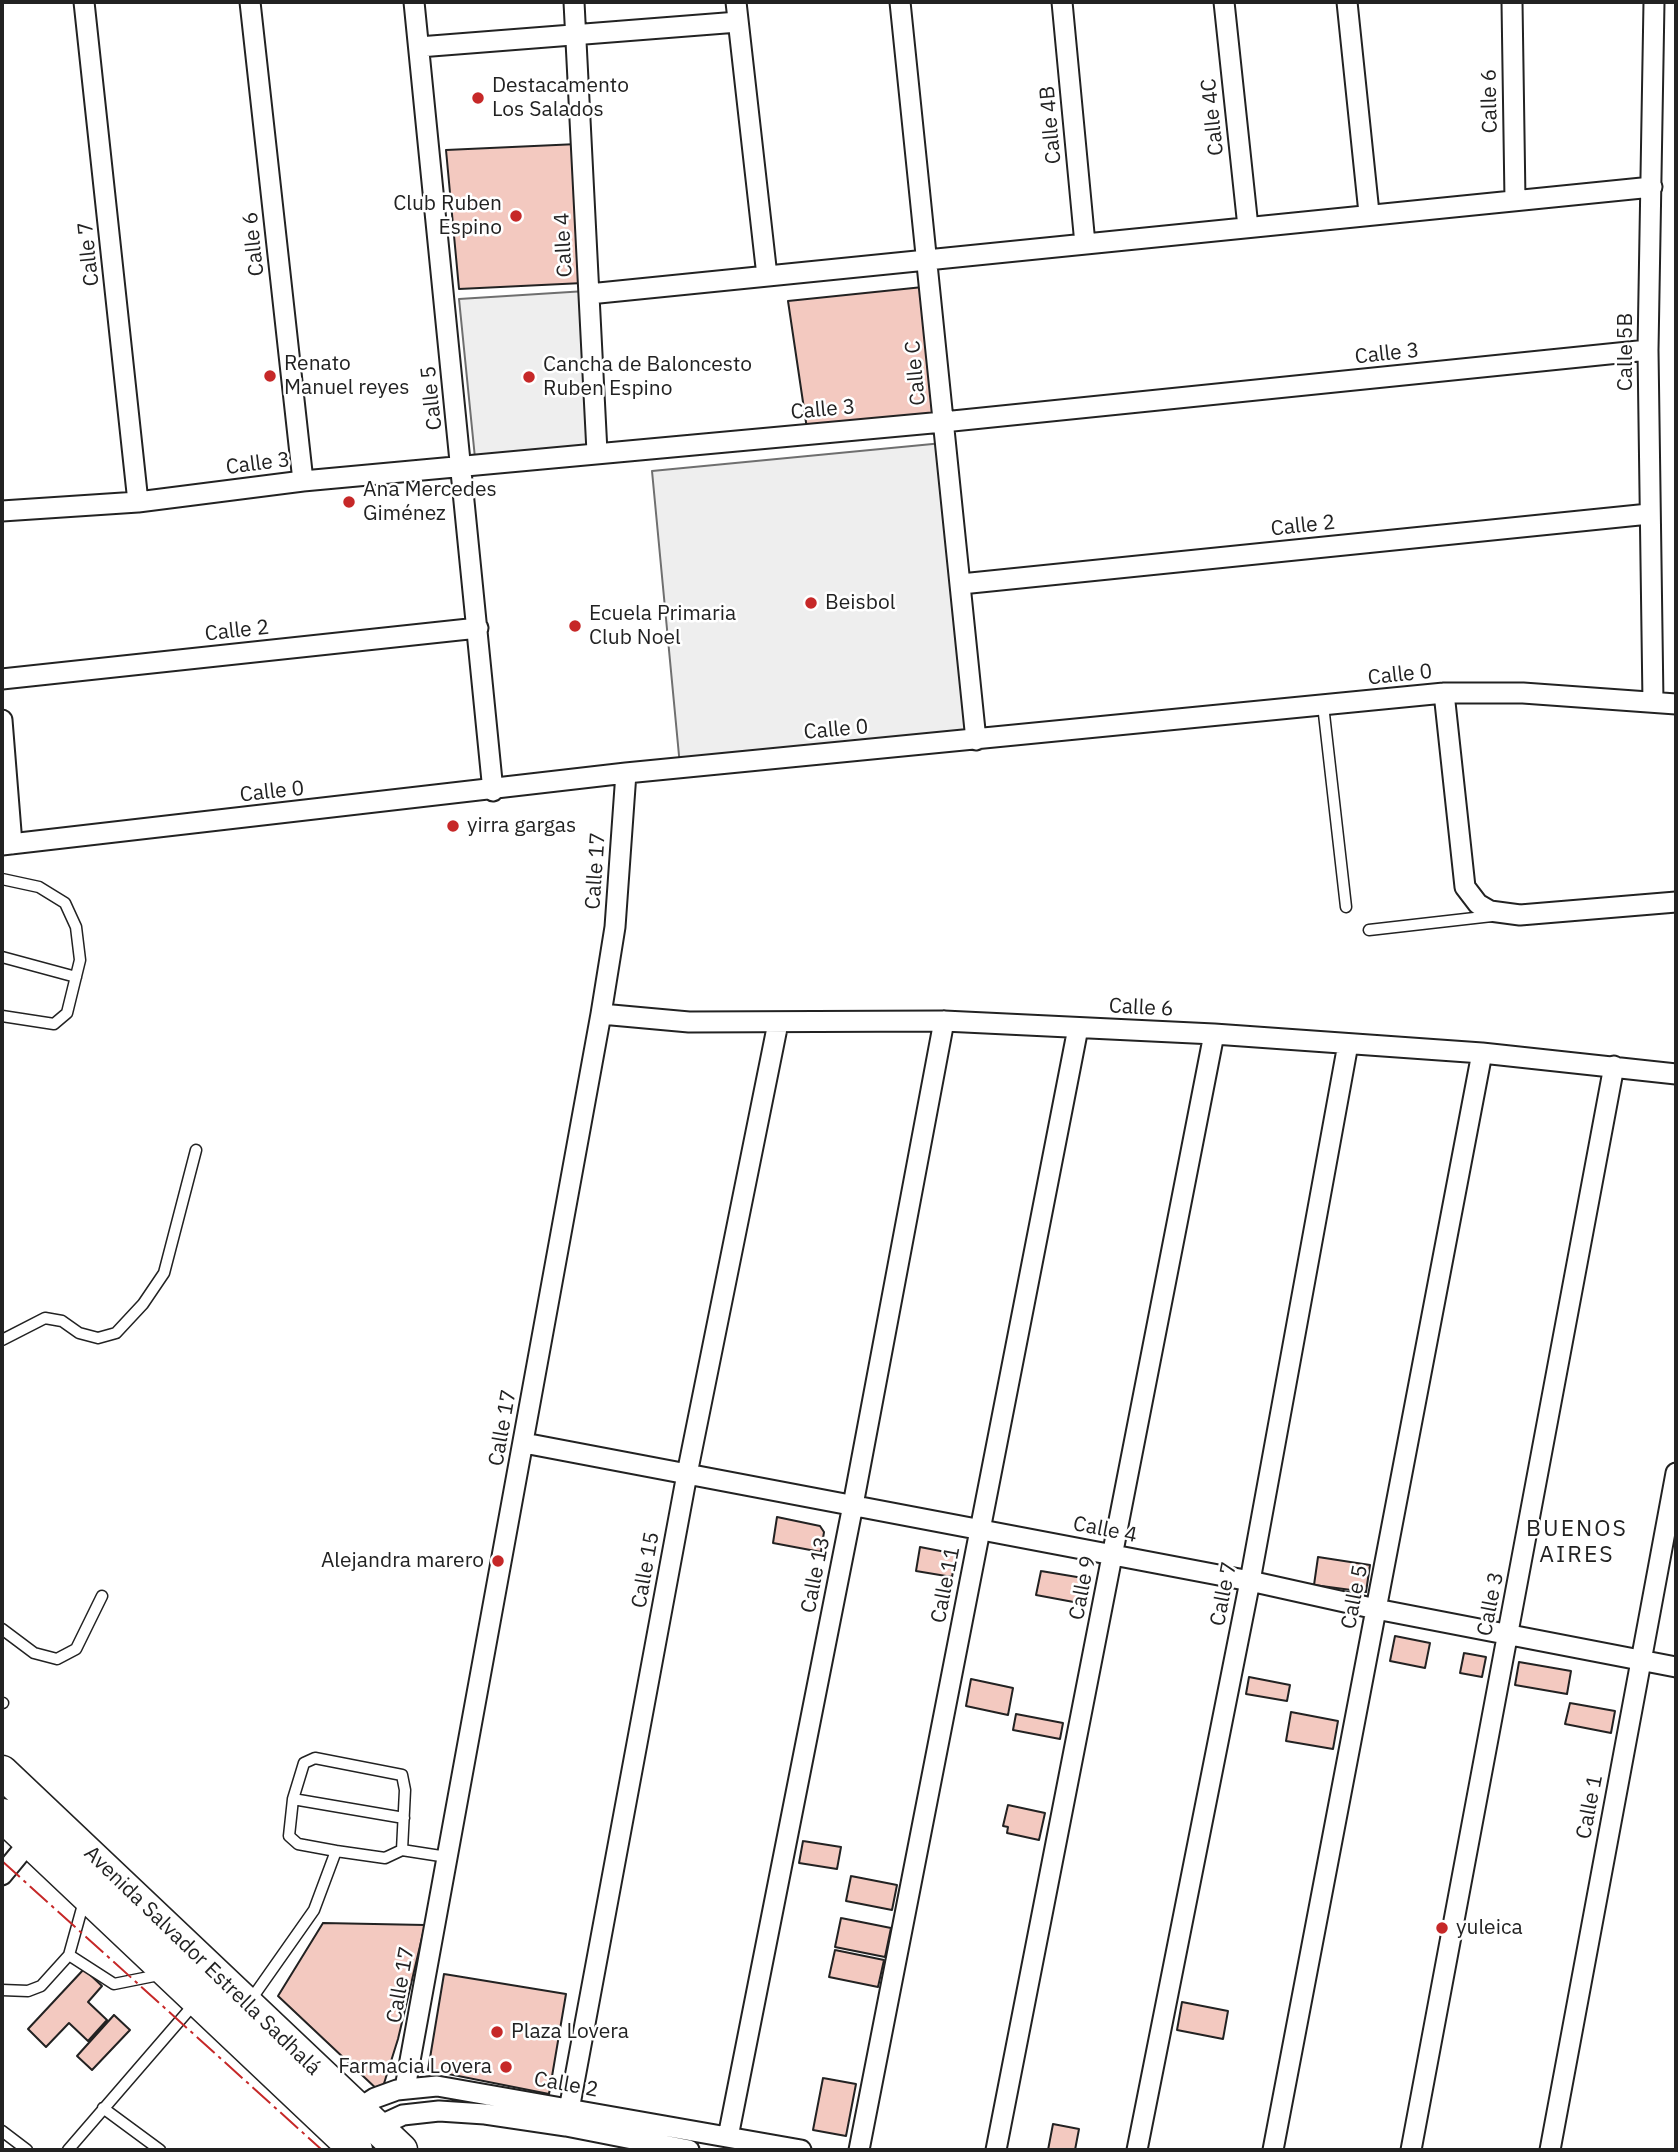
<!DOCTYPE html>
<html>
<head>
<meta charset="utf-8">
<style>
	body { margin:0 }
	#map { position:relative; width:1678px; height:2152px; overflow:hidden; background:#fff; font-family:"IBM Plex Sans",sans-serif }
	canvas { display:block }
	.frame { position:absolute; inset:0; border:4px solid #222; pointer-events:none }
</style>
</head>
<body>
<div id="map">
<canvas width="1678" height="2152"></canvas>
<div class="frame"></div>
</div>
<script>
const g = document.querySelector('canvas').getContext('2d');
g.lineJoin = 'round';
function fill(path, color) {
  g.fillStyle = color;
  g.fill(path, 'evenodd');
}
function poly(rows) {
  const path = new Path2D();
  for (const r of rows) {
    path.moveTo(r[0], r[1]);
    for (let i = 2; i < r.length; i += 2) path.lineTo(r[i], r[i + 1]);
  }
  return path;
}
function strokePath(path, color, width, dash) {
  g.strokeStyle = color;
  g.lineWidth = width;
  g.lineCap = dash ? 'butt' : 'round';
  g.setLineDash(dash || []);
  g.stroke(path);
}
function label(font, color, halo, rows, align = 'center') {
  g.font = font + ' "IBM Plex Sans",sans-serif';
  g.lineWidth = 5;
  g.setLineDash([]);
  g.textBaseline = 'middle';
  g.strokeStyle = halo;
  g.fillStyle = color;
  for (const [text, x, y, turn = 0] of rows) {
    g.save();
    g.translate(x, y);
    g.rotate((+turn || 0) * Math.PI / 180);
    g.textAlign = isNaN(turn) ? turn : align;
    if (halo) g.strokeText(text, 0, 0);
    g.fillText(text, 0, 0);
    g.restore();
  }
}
const green = poly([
	[586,291,595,455,476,468,459,299,586,291],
	[943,443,971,735,680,766,652,471,943,443]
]);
fill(green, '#eee');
strokePath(green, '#6f6f6f', 2);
const building = poly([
	[578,144,583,283,459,289,446,150,578,144],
	[923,287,938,416,807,429,788,301,923,287],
	[777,1517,820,1526,824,1532,821,1552,773,1543,777,1517],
	[920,1547,956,1554,952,1577,916,1571,920,1547],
	[1318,1557,1370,1565,1366,1592,1314,1585,1318,1557],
	[1041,1571,1083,1578,1079,1603,1036,1595,1041,1571],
	[1395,1636,1430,1643,1425,1668,1390,1661,1395,1636],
	[1464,1653,1486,1657,1482,1677,1460,1673,1464,1653],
	[1519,1662,1571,1671,1567,1694,1515,1685,1519,1662],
	[1249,1677,1290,1685,1287,1701,1246,1694,1249,1677],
	[971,1679,1013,1688,1008,1715,966,1706,971,1679],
	[1570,1703,1615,1711,1611,1733,1565,1724,1570,1703],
	[1291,1712,1338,1721,1333,1749,1286,1741,1291,1712],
	[1016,1714,1063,1723,1060,1739,1013,1730,1016,1714],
	[1008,1805,1045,1813,1039,1840,1007,1833,1008,1827,1003,1826,1008,1805],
	[803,1841,841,1847,837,1869,799,1863,803,1841],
	[851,1876,897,1885,892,1910,846,1901,851,1876],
	[841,1918,891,1928,885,1957,835,1947,841,1918],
	[323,1923,425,1925,398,2039,381,2093,278,1996,323,1923],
	[835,1950,884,1960,878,1987,829,1977,835,1950],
	[84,1969,102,1986,88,2002,107,2020,88,2041,69,2023,46,2047,28,2029,84,1969],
	[444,1974,566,1994,549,2094,428,2070,444,1974],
	[1182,2002,1228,2011,1223,2039,1177,2030,1182,2002],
	[114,2015,130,2030,92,2070,77,2056,114,2015],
	[823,2078,856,2084,846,2136,813,2130,823,2078],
	[1053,2124,1079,2129,1075,2150,1048,2150,1053,2124]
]);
fill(building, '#f3c9c0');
strokePath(building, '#222', 2);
const service = poly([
	[1323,705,1346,907],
	[2,879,39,887,65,903,76,927,80,960,67,1013,54,1024,2,1016],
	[1369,930,1492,916],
	[2,957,76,977],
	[2,1340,45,1318,62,1321,79,1333,98,1338,116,1333,143,1304,164,1273,196,1150],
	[2,1629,34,1653,57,1659,76,1649,102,1596],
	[2,1703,3,1703],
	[293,1799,404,1818],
	[402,1850,447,1857],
	[69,1955,114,1984,164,1974],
	[2,1990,28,1991,41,1986,69,1955,84,1901],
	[250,2001,314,1910,336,1851,385,1858,402,1850,405,1790,402,1775,315,1758,304,1763,293,1799,289,1836,298,1844,336,1851],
	[103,2108,160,2150],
	[2,2131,27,2150],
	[68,2150,195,2003]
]);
const minor = poly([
	[84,2,138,502],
	[250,2,303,481],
	[414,2,493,791],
	[574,2,597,452],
	[736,2,767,276],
	[900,2,976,740],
	[1062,2,1085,244],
	[1224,2,1248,227],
	[1347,2,1369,213],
	[1512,2,1515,200],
	[419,47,738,22],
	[589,294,1652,187],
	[2,511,138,502,303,481,943,422,1648,350],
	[961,584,1649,514],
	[2,679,478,628],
	[1444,693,1465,887,1478,904,1490,911,1520,915,1676,902],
	[1653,702,1648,350,1654,2],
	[2,720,12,844],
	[2,845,626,773,1444,693,1523,693,1676,704],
	[601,1014,689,1022,944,1021,1214,1034,1482,1053,1676,1074],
	[524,1443,1250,1581,1376,1609,1676,1667],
	[2,1875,35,1835],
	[405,2088,601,1014,615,927,626,773],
	[352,2113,375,2098,397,2090,437,2086,801,2150],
	[566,2126,687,1474,778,1023],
	[368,2131,403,2115,439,2111,485,2114,566,2126,689,2150],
	[728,2137,853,1505,944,1021],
	[859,2150,1078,1028],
	[996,2150,1214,1034],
	[1137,2150,1250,1581,1348,1044],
	[1273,2150,1482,1053],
	[1411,2150,1614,1066],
	[1550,2150,1676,1473]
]);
const trunk = poly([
	[2,1772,401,2150],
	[2,1815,356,2150]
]);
strokePath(service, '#222', 13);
strokePath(minor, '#222', 23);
strokePath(trunk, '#222', 35);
strokePath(service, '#fff', 10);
strokePath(minor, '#fff', 19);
strokePath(trunk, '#fff', 32);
strokePath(poly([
	[2,1861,322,2150]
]), '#c62828', 2, [24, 5, 3.5, 5]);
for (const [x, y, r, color] of [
	[478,98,7,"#c62828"],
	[516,216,7,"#c62828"],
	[270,376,7,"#c62828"],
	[529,377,7,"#c62828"],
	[349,502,7,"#c62828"],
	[811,603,7,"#c62828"],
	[575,626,7,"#c62828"],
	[453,826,7,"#c62828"],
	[498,1561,7,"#c62828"],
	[1442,1928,7,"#c62828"],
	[497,2032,7,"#c62828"],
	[506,2067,7,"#c62828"]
]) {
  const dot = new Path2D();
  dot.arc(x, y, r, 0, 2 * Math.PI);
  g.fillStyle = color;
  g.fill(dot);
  strokePath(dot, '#fff', 2.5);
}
label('21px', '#222', '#fff', [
	["Destacamento",492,86],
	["Los Salados",492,110],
	["Club Ruben",502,204,"right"],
	["Espino",502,228,"right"],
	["Renato",284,364],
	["Manuel reyes",284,388],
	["Cancha de Baloncesto",543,365],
	["Ruben Espino",543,389],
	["Ana Mercedes",363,490],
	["Giménez",363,514],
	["Beisbol",825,603],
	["Ecuela Primaria",589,614],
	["Club Noel",589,638],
	["yirra gargas",467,826],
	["Alejandra marero",484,1561,"right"],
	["yuleica",1456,1928],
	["Plaza Lovera",511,2032],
	["Farmacia Lovera",492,2067,"right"]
], 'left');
label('21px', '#222', '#fff', [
	["Calle 6",1490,101,-91],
	["Calle 4C",1213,117,-96],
	["Calle 4B",1051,125,-95],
	["Calle 6",254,244,-96],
	["Calle 4",564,245,-93],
	["Calle 7",89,254,-96],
	["Calle 5B",1626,352,-90],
	["Calle 3",1387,354,-6],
	["Calle C",916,373,-95],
	["Calle 5",432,398,-96],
	["Calle 3",823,410,-5],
	["Calle 3",258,464,-7],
	["Calle 2",1303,526,-6],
	["Calle 2",237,631,-6],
	["Calle 0",1400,675,-6],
	["Calle 0",836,730,-5],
	["Calle 0",272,792,-6],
	["Calle 17",596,871,-86],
	["Calle 6",1141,1008,3],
	["Calle 17",503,1428,-80],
	["Calle 4",1105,1530,11],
	["Calle 15",646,1570,-80],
	["Calle 13",816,1575,-79],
	["Calle 11",946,1585,-79],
	["Calle 9",1083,1588,-79],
	["Calle 7",1224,1594,-79],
	["Calle 5",1355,1597,-79],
	["Calle 3",1491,1604,-79],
	["Calle 1",1590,1807,-79],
	["Avenida Salvador Estrella Sadhalá",202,1961,44],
	["Calle 17",401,1985,-80],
	["Calle 2",566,2085,10]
]);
g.letterSpacing = '2px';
label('23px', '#222', '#fff', [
	["BUENOS",1577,1529],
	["AIRES",1577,1555]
]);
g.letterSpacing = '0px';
</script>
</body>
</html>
